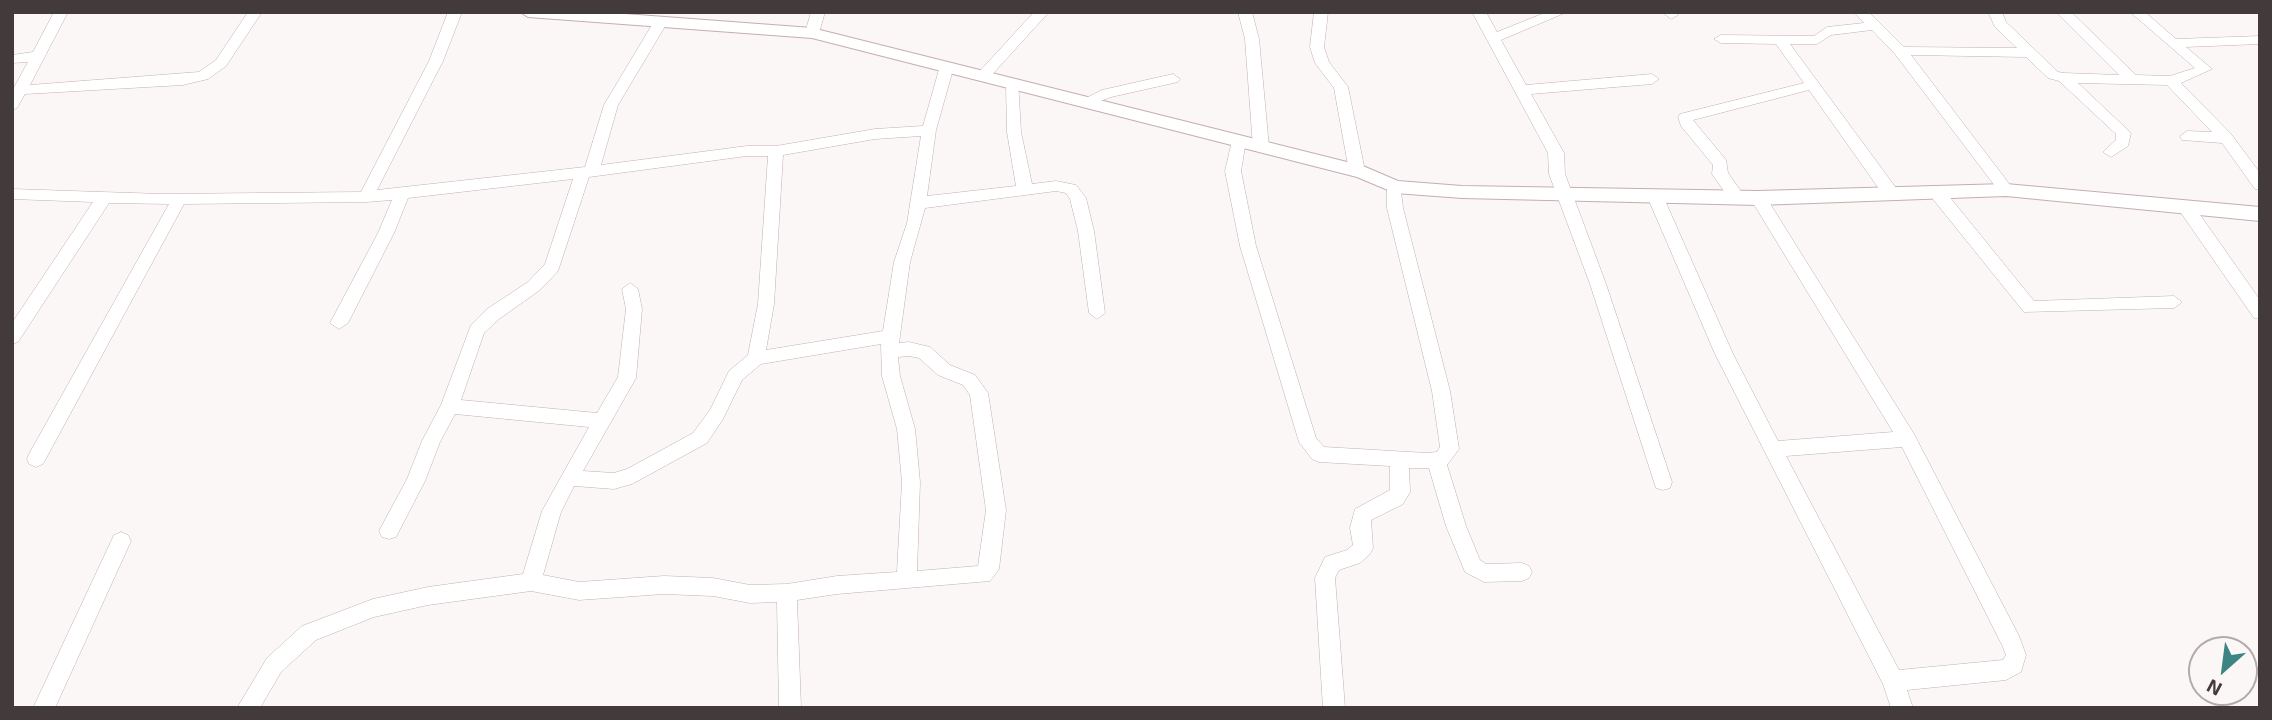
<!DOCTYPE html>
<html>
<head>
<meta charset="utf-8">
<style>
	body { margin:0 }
	#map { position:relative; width:2272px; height:720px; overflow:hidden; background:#fcf7f7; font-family:"Exo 2",sans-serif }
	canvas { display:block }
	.frame { position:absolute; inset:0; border:14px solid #433a3b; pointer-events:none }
	.north { position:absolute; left:2188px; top:636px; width:70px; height:70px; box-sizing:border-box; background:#fcf7f7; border:2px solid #b2abac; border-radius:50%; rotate:208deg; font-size:19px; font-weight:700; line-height:28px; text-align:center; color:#433a3b }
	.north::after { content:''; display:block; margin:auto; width:24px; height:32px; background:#3d8582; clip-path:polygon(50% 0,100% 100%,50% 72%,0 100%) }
</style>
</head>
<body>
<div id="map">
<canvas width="2272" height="720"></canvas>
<div class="frame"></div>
<div class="north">N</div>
</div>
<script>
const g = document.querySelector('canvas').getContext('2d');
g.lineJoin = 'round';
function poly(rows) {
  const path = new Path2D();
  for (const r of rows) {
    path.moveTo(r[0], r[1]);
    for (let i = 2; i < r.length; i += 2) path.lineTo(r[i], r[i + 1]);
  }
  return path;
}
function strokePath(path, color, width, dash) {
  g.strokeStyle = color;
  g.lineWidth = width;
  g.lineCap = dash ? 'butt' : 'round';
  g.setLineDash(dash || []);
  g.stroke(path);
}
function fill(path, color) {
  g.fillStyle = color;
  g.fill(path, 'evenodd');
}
const minor = poly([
	[54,12,68,12,30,85,199,72,216,60,248,12,262,12,226,66,208,79,183,85,25,94,17,108,12,110,12,91,28,62,12,63,12,55,33,52,54,12],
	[448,12,462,12,443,61,377,190,585,167,604,105,653,23,660,19,667,23,618,105,601,165,747,146,776,146,875,129,923,126,940,66,947,62,954,66,936,130,927,196,1016,186,1007,132,1006,83,1008,80,1018,80,1021,132,1032,184,1056,181,1076,185,1086,198,1094,231,1105,313,1097,319,1089,313,1078,231,1070,199,1066,193,1056,191,925,208,910,262,899,343,909,342,930,347,950,365,975,375,988,393,1006,510,999,569,990,581,837,594,797,600,801,708,779,708,777,602,750,603,713,596,664,594,579,600,531,591,428,605,374,617,316,640,281,672,260,708,237,708,267,658,302,626,373,599,428,587,523,574,542,511,589,427,455,414,440,442,425,481,396,537,389,539,382,537,379,531,407,479,422,441,441,405,471,325,487,309,528,282,545,264,573,179,408,198,394,233,348,323,339,329,330,323,378,233,392,200,366,202,184,204,43,464,36,467,29,464,27,459,29,454,169,204,109,203,18,342,12,344,12,323,93,202,12,199,12,189,162,194,361,192,429,61,448,12],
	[921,136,907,223,894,262,883,331,766,350,774,304,783,155,875,139,921,136],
	[747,156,768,156,758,304,748,355,729,371,710,410,693,433,627,469,614,473,583,471,636,378,642,309,638,289,630,283,622,289,626,309,618,377,597,413,461,400,484,333,499,319,540,290,558,271,589,177,747,156],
	[881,344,882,376,897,429,902,482,897,572,837,576,787,584,750,585,713,578,664,576,579,582,543,575,561,512,574,486,614,489,632,484,707,443,723,419,742,380,761,364,881,344],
	[909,356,919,358,938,375,963,385,970,395,986,510,978,566,917,571,920,482,915,429,900,376,898,357,909,356],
	[811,12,825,12,819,33,812,37,805,33,811,12],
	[1034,12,1049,12,989,78,979,78,979,72,1034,12],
	[1238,12,1252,12,1259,39,1269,147,1261,152,1253,147,1245,39,1238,12],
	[1314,12,1328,12,1324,47,1329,62,1348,87,1365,171,1357,176,1349,171,1334,88,1315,63,1310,47,1314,12],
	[1472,12,1486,12,1497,32,1547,12,1567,12,1501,40,1526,85,1652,74,1659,79,1652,84,1531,94,1564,153,1565,174,1606,284,1672,482,1670,488,1663,490,1656,488,1654,482,1590,284,1549,174,1548,153,1472,12],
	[1662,12,1676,12,1678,15,1671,19,1662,12],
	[1854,12,1869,12,1904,47,2017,48,1995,27,1988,12,2002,12,2006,22,2058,72,2064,73,2119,75,2056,12,2071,12,2136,75,2170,76,2195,68,2130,12,2145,12,2176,39,2260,36,2260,44,2186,47,2212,69,2181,83,2231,134,2260,173,2260,190,2255,189,2222,143,2182,140,2180,136,2187,131,2212,132,2167,85,2078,83,2131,133,2128,146,2111,157,2103,152,2116,140,2116,134,2059,81,2048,78,2026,57,1911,55,2014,190,2011,194,2001,194,1895,54,1872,30,1831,35,1817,44,1790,44,1899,192,1901,196,1899,200,1887,200,1809,90,1693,120,1726,160,1728,173,1745,197,1737,202,1731,201,1712,174,1713,165,1681,126,1678,117,1680,114,1804,83,1776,44,1721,43,1714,39,1721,35,1814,36,1827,27,1864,23,1854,12],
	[1173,74,1180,79,1178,82,1111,97,1087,106,1080,101,1102,90,1173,74],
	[1239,136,1246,141,1241,171,1256,246,1316,438,1324,447,1427,453,1437,452,1440,447,1432,391,1387,208,1387,187,1390,183,1400,183,1403,208,1450,391,1459,449,1447,465,1466,526,1480,560,1486,564,1522,563,1529,566,1532,572,1529,578,1522,581,1484,582,1465,572,1446,526,1429,468,1409,468,1410,492,1403,504,1371,520,1373,548,1370,554,1360,563,1339,570,1335,578,1345,708,1323,708,1315,578,1325,557,1347,550,1353,545,1350,528,1355,509,1390,490,1390,466,1319,462,1312,459,1299,442,1240,246,1225,171,1232,141,1239,136],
	[1938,189,1944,190,2034,301,2174,296,2182,302,2174,308,2024,312,1932,198,1930,194,1932,190,1938,189],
	[1655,191,1663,196,1733,354,1778,441,1893,432,1750,198,1758,193,1764,194,1914,434,2019,636,2026,655,2021,672,2006,680,1907,690,1913,708,1891,708,1883,684,1715,354,1647,196,1655,191],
	[1902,447,2002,645,2006,655,2003,660,1899,670,1786,456,1902,447],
	[2185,201,2191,202,2260,300,2260,319,2254,318,2179,210,2177,206,2179,202,2185,201],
	[121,532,128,535,131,541,55,708,33,708,114,535,121,532]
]);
const tertiary = poly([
	[520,12,598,12,812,28,1363,166,1398,181,1462,186,1758,191,2006,184,2260,207,2260,221,2006,196,1758,205,1462,198,1395,193,1357,177,812,38,528,17,520,12]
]);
strokePath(minor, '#c4aeb0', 1);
strokePath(tertiary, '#c4aeb0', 2);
fill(minor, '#fff');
fill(tertiary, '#fff');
</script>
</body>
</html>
